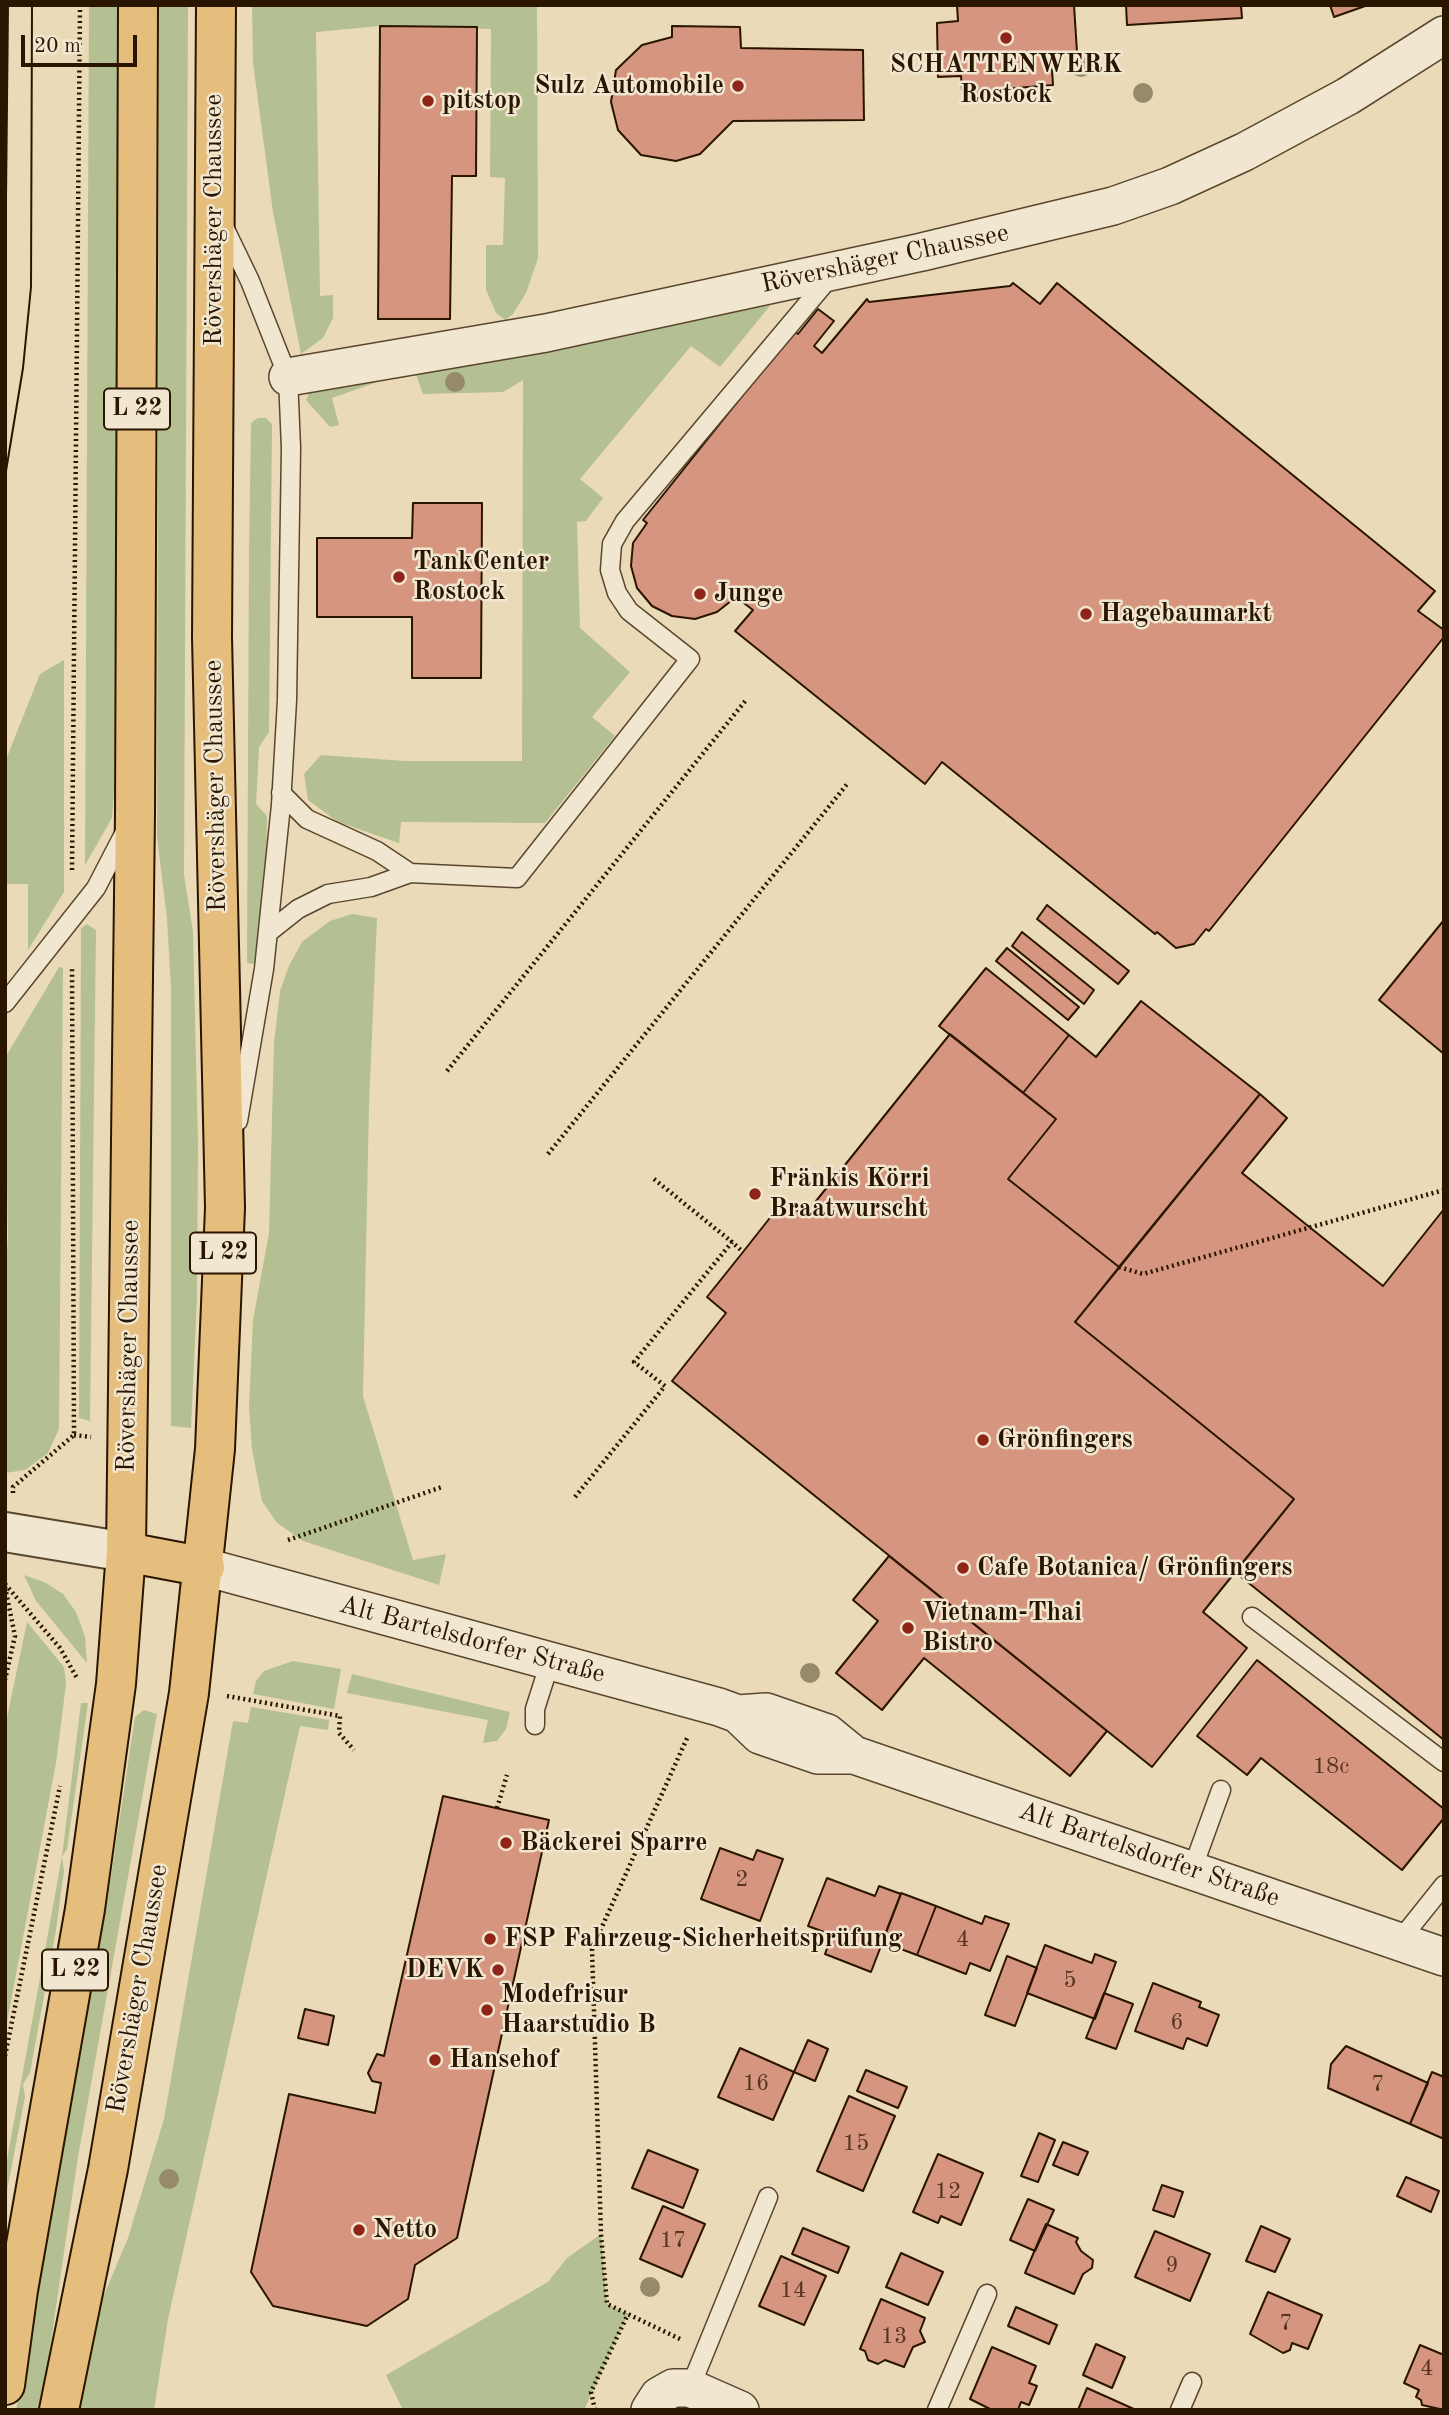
<!DOCTYPE html>
<meta charset="utf-8">
<style>
body{margin:0}
#map{position:relative;width:1449px;height:2415px;overflow:hidden;background:#eadab7;font-family:"Old Standard TT",serif}
canvas{display:block}
.frame{position:absolute;inset:0;border:7px solid #2a1500;pointer-events:none}
.scale{position:absolute;left:21px;top:35px;width:116px;height:32px;box-sizing:border-box;border:4px solid #2a1500;border-top:0;padding-left:9px;font-size:21px;line-height:24px;white-space:nowrap;color:#2a1500;-webkit-text-stroke:5px #f1e7d0;paint-order:stroke}
</style>
<div id="map">
<canvas width="1449" height="2415"></canvas>
<div class="frame"></div>
<div class="scale">20 m</div>
</div>
<script>
const g = document.querySelector('canvas').getContext('2d');
g.lineJoin = 'round';
function fillPath(path, color) { g.fillStyle = color; g.fill(path, 'evenodd'); }
const poly = rows => new Path2D(rows.map(r => 'M' + r).join(''));
function trace(path, color, width, dash) { g.strokeStyle = color; g.lineWidth = width; g.lineCap = dash ? 'butt' : 'round'; g.setLineDash(dash || []); g.stroke(path); }
function label(font, color, halo, rows, align = 'center') {
  g.font = font + ' "Old Standard TT",serif'; g.lineWidth = 5; g.setLineDash([]); g.textBaseline = 'middle'; g.strokeStyle = halo; g.fillStyle = color; for (const [text, x, y, turn = 0] of rows) {
    g.save(); g.translate(x, y); g.rotate((+turn || 0) * Math.PI / 180); g.textAlign = isNaN(turn) ? turn : align; if (halo) g.strokeText(text, 0, 0); g.fillText(text, 0, 0); g.restore();
  }
}
const green = poly([
 [89,5,119,5,114,793,112,818,85,865],
 [159,5,188,5,184,875,193,932,198,1144,197,1298,191,1428,171,1426,171,988,167,919,157,836],
 [252,5,537,5,538,258,526,293,513,314,505,320,496,313,486,290,486,245,503,245,505,178,490,177,491,29,380,26,316,32,320,296,333,295,333,318,323,338,301,354,273,212,253,63],
 [769,297,769,307,720,367,691,346,580,479,603,498,586,521,577,522,580,628,630,672,592,717,615,736,545,823,401,822,399,843,338,822,308,800,304,774,321,755,405,761,522,761,523,380,503,392,423,394,414,369,332,398,339,425,330,427,306,400,312,385,436,356,447,369],
 [258,418,266,418,272,424,269,732,259,747,256,804,267,816,266,878,254,964,247,963,249,552,251,423],
 [64,660,64,892,28,950,28,884,5,884,5,762,40,674],
 [352,914,377,918,369,1105,363,1396,413,1560,446,1554,439,1585,303,1541,277,1523,262,1501,252,1449,249,1407,253,1320,269,1233,274,1043,280,991,289,966,302,942,330,921],
 [87,924,96,930,90,1421,79,1418,81,934,81,928],
 [59,967,63,968,59,1429,48,1453,25,1470,5,1473,5,1282,8,1238,5,1058],
 [24,1575,46,1583,63,1594,76,1612,85,1637,87,1663,36,1601],
 [27,1622,64,1667,66,1684,56,1763,5,2033,5,1727],
 [293,1661,341,1669,334,1709,253,1694,256,1681,264,1671],
 [352,1674,510,1712,506,1729,497,1741,483,1743,488,1720,347,1693],
 [81,1703,88,1703,67,1849,62,1857,64,1871,56,1930,30,2073,23,2084,25,2097,5,2201,5,2171,62,1856],
 [251,1707,329,1720,328,1730,300,1726,168,2319,154,2410,59,2410,61,2397,128,2238,164,2119,233,1721,248,1723],
 [144,1710,157,1714,77,2163,41,2410,16,2410,107,1903,135,1717],
 [601,2234,607,2304,628,2314,584,2410,403,2410,386,2375,548,2282,567,2258]
]);
const building = poly([
 [957,5,1074,5,1077,52,1051,53,1053,85,1004,89,999,95,970,97,962,90,961,76,938,77,937,23,958,21,957,5],
 [1126,5,1241,5,1242,18,1127,25,1126,5],
 [1330,5,1368,5,1334,17,1330,5],
 [380,26,477,27,476,176,452,176,450,319,378,319,380,26],
 [672,26,740,27,741,48,863,50,864,120,733,121,700,154,676,161,641,155,618,130,611,102,616,70,642,45,672,37,672,26],
 [1013,283,1040,304,1057,283,1435,591,1418,611,1444,630,1444,637,1209,931,1206,929,1194,944,1176,948,1157,932,1155,934,942,762,925,784,735,631,753,610,736,597,717,612,695,619,672,616,652,606,637,588,631,566,633,543,647,523,643,520,794,331,798,334,818,309,834,321,814,346,822,353,867,299,869,302,1010,286,1013,283],
 [413,503,482,503,481,678,412,678,412,617,317,617,317,538,412,538,413,503],
 [1047,905,1129,971,1118,984,1037,919,1047,905],
 [1444,920,1444,1054,1379,1000,1444,920],
 [1022,932,1094,990,1084,1004,1012,946,1022,932],
 [1007,948,1079,1007,1068,1020,996,961,1007,948],
 [986,968,1069,1035,1023,1093,939,1026,986,968],
 [1141,1001,1260,1094,1119,1267,1008,1179,1056,1119,1023,1093,1069,1035,1096,1057,1141,1001],
 [950,1034,1056,1119,1008,1179,1119,1267,1075,1322,1294,1499,1203,1612,1247,1648,1152,1767,672,1381,726,1313,707,1297,743,1252,784,1200,804,1216,950,1034],
 [1260,1094,1287,1118,1242,1173,1383,1286,1444,1209,1444,1740,1235,1572,1294,1499,1075,1322,1260,1094],
 [889,1556,1107,1731,1070,1776,924,1658,882,1710,836,1673,878,1621,853,1600,889,1556],
 [1257,1660,1444,1809,1444,1818,1402,1870,1261,1758,1247,1775,1197,1736,1257,1660],
 [443,1796,549,1820,457,2238,415,2265,408,2299,367,2326,273,2306,251,2272,289,2094,375,2113,381,2083,372,2081,368,2073,377,2054,384,2056,443,1796],
 [720,1848,753,1860,757,1850,783,1859,760,1921,701,1899,720,1848],
 [827,1878,875,1896,879,1886,901,1894,871,1972,825,1954,832,1935,808,1926,827,1878],
 [901,1893,936,1906,917,1955,882,1942,901,1893],
 [936,1906,982,1924,985,1916,1009,1924,990,1971,970,1963,966,1974,917,1955,936,1906],
 [1045,1945,1092,1963,1095,1954,1116,1962,1095,2019,1027,1993,1045,1945],
 [1007,1956,1037,1968,1015,2026,985,2015,1007,1956],
 [1153,1983,1201,2002,1199,2007,1219,2015,1207,2046,1187,2038,1183,2049,1135,2031,1153,1983],
 [1104,1993,1133,2004,1116,2049,1086,2038,1104,1993],
 [305,2009,334,2016,328,2045,298,2038,305,2009],
 [808,2040,828,2049,815,2081,794,2072,808,2040],
 [1346,2046,1428,2083,1410,2124,1328,2088,1331,2064,1346,2046],
 [740,2048,794,2072,773,2120,718,2097,740,2048],
 [866,2070,907,2087,898,2108,857,2091,866,2070],
 [1432,2072,1444,2077,1444,2139,1410,2124,1432,2072],
 [849,2096,895,2116,863,2191,817,2171,849,2096],
 [1039,2133,1055,2140,1038,2182,1021,2176,1039,2133],
 [1063,2142,1088,2152,1078,2175,1053,2165,1063,2142],
 [648,2150,698,2170,683,2208,632,2188,648,2150],
 [938,2154,983,2173,961,2225,941,2216,938,2223,913,2212,938,2154],
 [1406,2177,1439,2191,1431,2212,1397,2196,1406,2177],
 [1162,2185,1183,2192,1174,2217,1153,2210,1162,2185],
 [1028,2199,1054,2210,1035,2251,1010,2240,1028,2199],
 [663,2206,705,2224,682,2277,640,2259,663,2206],
 [1046,2224,1078,2238,1076,2242,1081,2251,1093,2260,1092,2268,1083,2274,1074,2294,1025,2273,1046,2224],
 [1261,2226,1290,2239,1275,2272,1246,2261,1261,2226],
 [803,2228,849,2247,838,2273,792,2254,803,2228],
 [1155,2231,1210,2254,1190,2301,1135,2277,1155,2231],
 [901,2253,943,2272,928,2305,886,2287,901,2253],
 [781,2256,826,2276,804,2325,759,2306,781,2256],
 [1268,2292,1322,2315,1308,2349,1292,2343,1290,2350,1283,2353,1250,2334,1268,2292],
 [881,2299,925,2318,920,2331,925,2342,913,2347,904,2367,885,2360,878,2364,868,2360,865,2351,860,2349,881,2299],
 [1016,2307,1057,2325,1049,2344,1008,2326,1016,2307],
 [1096,2344,1125,2357,1112,2388,1083,2375,1096,2344],
 [1420,2345,1444,2355,1444,2410,1422,2405,1421,2400,1416,2397,1419,2390,1404,2383,1420,2345],
 [992,2347,1036,2366,1029,2383,1037,2386,1029,2405,1021,2402,1018,2410,992,2410,970,2399,992,2347],
 [1087,2388,1136,2410,1078,2410,1087,2388]
]);
const path = poly([
 [72,870,80,5],
 [447,1071,746,700],
 [548,1154,848,783],
 [654,1179,732,1242],
 [1119,1267,1143,1274,1444,1190],
 [74,1435,91,1437],
 [13,1493,13,1487,74,1435,72,966],
 [575,1497,665,1386,634,1362,732,1242,743,1252],
 [288,1540,442,1487],
 [5,1584,60,1648,77,1678],
 [5,1587,15,1636,5,1680],
 [227,1696,340,1716,339,1733,354,1750],
 [497,1808,507,1775],
 [5,2056,60,1786],
 [680,2339,607,2304,601,2234,592,1949,688,1736],
 [595,2410,591,2392,628,2314]
]);
const service = poly([
 [223,225,250,281,288,377,291,448,287,700,281,805,264,969,238,1121],
 [281,793,307,819,377,851,410,873],
 [269,932,298,909,328,894,371,887,410,873,517,878,690,659,629,611,617,593,610,570,612,544,625,521,830,277],
 [5,1003,96,888,125,832],
 [1252,1617,1444,1762],
 [535,1725,535,1709,550,1662],
 [1192,1870,1221,1790],
 [1400,1940,1444,1885],
 [690,2388,768,2197],
 [937,2410,987,2294],
 [1180,2410,1192,2382]
]);
const minor = poly([
 [288,377,546,333,922,252,1113,206,1170,186,1244,152,1348,96,1444,35],
 [205,1567,719,1707,738,1714,760,1735,818,1755,854,1755,827,1733,766,1712,738,1714],
 [854,1755,1444,1957],
 [650,2410,659,2396,673,2388,690,2388,740,2410]
]);
const tertiary = poly([
 [5,1532,126,1552]
]);
const primary = poly([
 [126,1552,205,1567],
 [5,2385,18,2290,85,1909,116,1684,126,1552,135,813,138,5],
 [59,2410,108,2169,189,1693,215,1449,225,1208,212,637,216,5]
]);
const tram = poly([
 [5,296,8,5],
 [5,477,23,368,31,287,32,5]
]);
const trees = [
 [1081,67],
 [1143,93],
 [455,382],
 [810,1673],
 [169,2179],
 [650,2287]
];
const markers = [
 [1006,38,7,"#8f2418"],
 [738,86,7,"#8f2418"],
 [428,101,7,"#8f2418"],
 [399,577,7,"#8f2418"],
 [700,594,7,"#8f2418"],
 [1086,614,7,"#8f2418"],
 [755,1194,7,"#8f2418"],
 [983,1440,7,"#8f2418"],
 [963,1568,7,"#8f2418"],
 [908,1628,7,"#8f2418"],
 [506,1843,7,"#8f2418"],
 [490,1939,7,"#8f2418"],
 [498,1970,7,"#8f2418"],
 [487,2010,7,"#8f2418"],
 [435,2060,7,"#8f2418"],
 [359,2230,7,"#8f2418"]
];
const numberNames = [
 ["18c",1331,1767],
 ["2",742,1880],
 ["4",963,1940],
 ["5",1070,1981],
 ["6",1177,2023],
 ["16",756,2084],
 ["7",1378,2085],
 ["15",856,2144],
 ["12",948,2192],
 ["17",673,2241],
 ["9",1172,2266],
 ["14",793,2291],
 ["7",1286,2324],
 ["13",894,2337],
 ["4",1427,2369]
];
const shields = [
 [137,409,66],
 [223,1253,66],
 [75,1970,66]
];
const shieldNames = [
 ["L 22",137,409],
 ["L 22",223,1253],
 ["L 22",75,1970]
];
const poiNames = [
 ["SCHATTENWERK",1006,65,"center"],
 ["Rostock",1006,95,"center"],
 ["Sulz Automobile",724,86,"right"],
 ["pitstop",442,101],
 ["TankCenter",413,562],
 ["Rostock",413,592],
 ["Junge",714,594],
 ["Hagebaumarkt",1100,614],
 ["Fränkis Körri",769,1179],
 ["Braatwurscht",769,1209],
 ["Grönfingers",997,1440],
 ["Cafe Botanica/ Grönfingers",977,1568],
 ["Vietnam-Thai",922,1613],
 ["Bistro",922,1643],
 ["Bäckerei Sparre",520,1843],
 ["FSP Fahrzeug-Sicherheitsprüfung",504,1939],
 ["DEVK",484,1970,"right"],
 ["Modefrisur",501,1995],
 ["Haarstudio B",501,2025],
 ["Hansehof",449,2060],
 ["Netto",373,2230]
];
const streetNames = [
 ["Rövershäger Chaussee",214,220,-90],
 ["Rövershäger Chaussee",885,259,-12],
 ["Rövershäger Chaussee",216,786,-91],
 ["Rövershäger Chaussee",129,1346,-89],
 ["Alt Bartelsdorfer Straße",472,1640,15],
 ["Alt Bartelsdorfer Straße",1149,1855,19],
 ["Rövershäger Chaussee",138,1989,-80]
];
fillPath(green, '#b4c091');
fillPath(building, '#d6957e');
trace(building, '#2a1500', 2);
trace(service, '#5a462e', 21);
trace(minor, '#5a462e', 40);
trace(tertiary, '#5a462e', 42);
trace(primary, '#2a1500', 42);
trace(path, '#2a1500', 4.5, [2, 3.5]);
trace(service, '#f1e7d0', 18);
trace(minor, '#f1e7d0', 37);
trace(tertiary, '#f1e7d0', 38);
trace(primary, '#e5bd7c', 38);
trace(tram, '#2a1500', 2);
g.fillStyle = '#978a6b';
for (const [x, y] of trees) { g.beginPath(); g.arc(x, y, 10, 0, 2 * Math.PI); g.fill(); }
for (const [x, y, r, color] of markers) { const dot = new Path2D(); dot.arc(x, y, r, 0, 2 * Math.PI); g.fillStyle = color; g.fill(dot); trace(dot, '#f1e7d0', 2.5); }
label('23px', '#553520', null, numberNames);
for (const [x, y, w] of shields) { const box = new Path2D(); box.roundRect(x - w / 2, y - 20.5, w, 41, 5); g.fillStyle = '#f1e7d0'; g.fill(box); trace(box, '#2a1500', 2); }
label('bold 24px', '#2a1500', null, shieldNames);
label('bold 26px', '#2a1500', '#f1e7d0', poiNames, 'left');
label('26px', '#2a1500', '#f1e7d0', streetNames);
</script>
